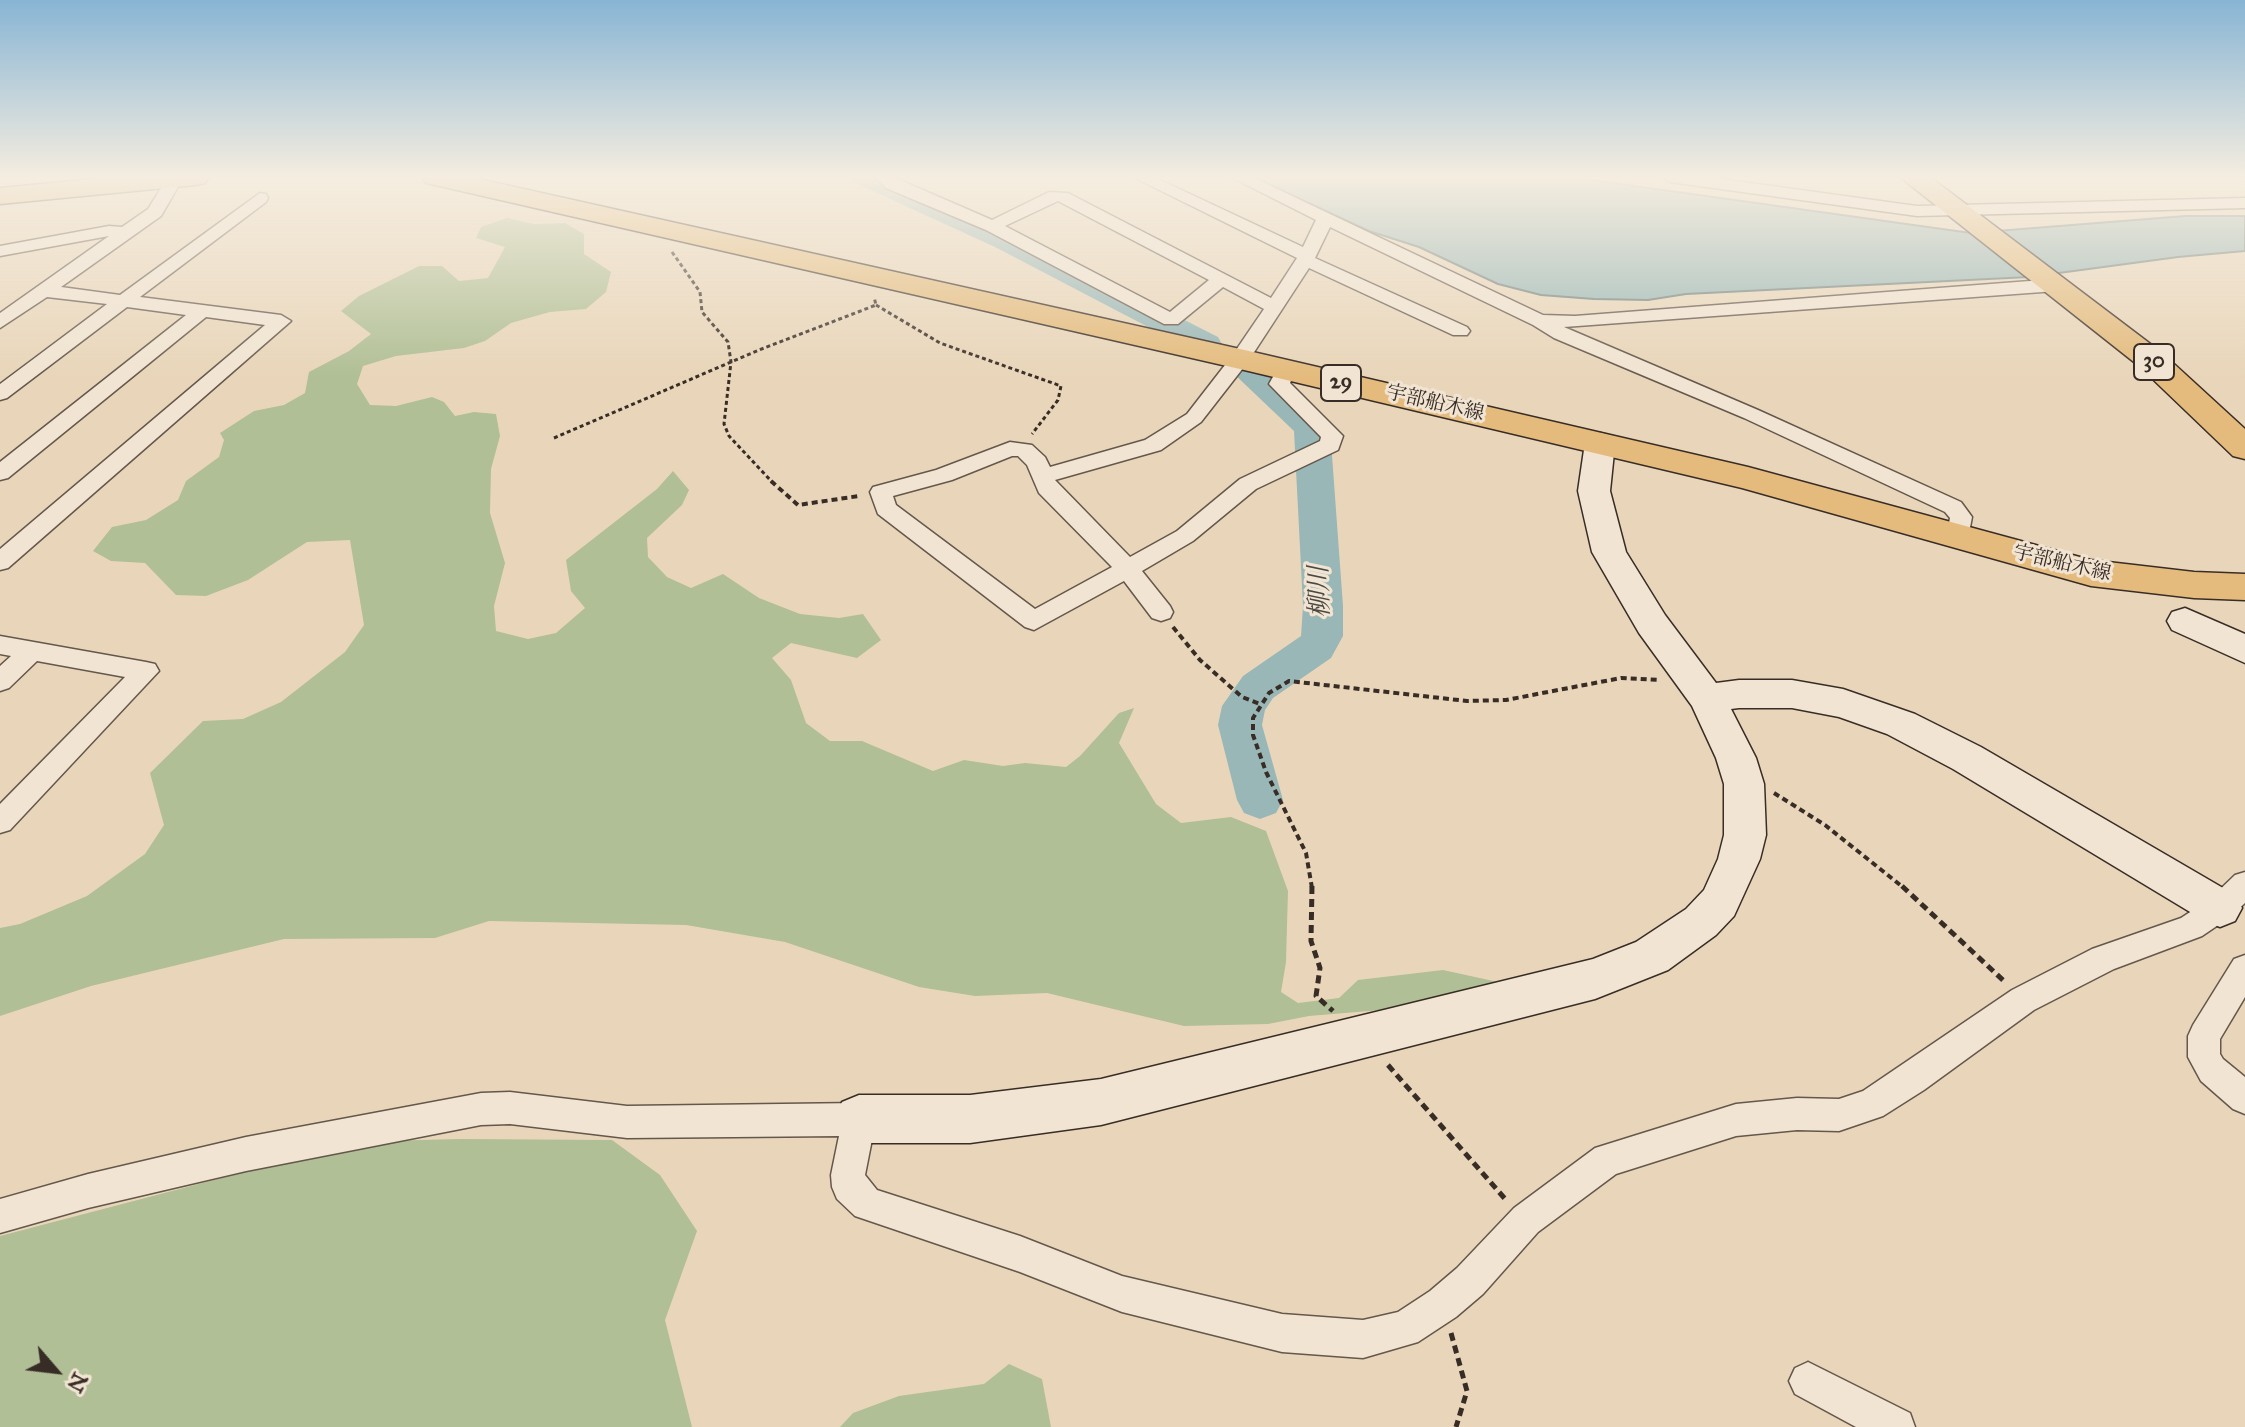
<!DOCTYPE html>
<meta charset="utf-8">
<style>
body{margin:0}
#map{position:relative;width:2245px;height:1427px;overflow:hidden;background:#e9d6ba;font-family:"IM FELL Great Primer",serif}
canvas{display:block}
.north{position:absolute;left:16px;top:1331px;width:80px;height:80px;-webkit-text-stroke:6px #f1e4d2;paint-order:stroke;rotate:118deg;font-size:22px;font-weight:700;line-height:32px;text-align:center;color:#382d26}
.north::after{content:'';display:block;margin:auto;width:28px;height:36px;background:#382d26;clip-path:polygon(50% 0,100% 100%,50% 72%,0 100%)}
</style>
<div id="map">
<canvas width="2245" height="1427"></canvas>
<div class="north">N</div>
</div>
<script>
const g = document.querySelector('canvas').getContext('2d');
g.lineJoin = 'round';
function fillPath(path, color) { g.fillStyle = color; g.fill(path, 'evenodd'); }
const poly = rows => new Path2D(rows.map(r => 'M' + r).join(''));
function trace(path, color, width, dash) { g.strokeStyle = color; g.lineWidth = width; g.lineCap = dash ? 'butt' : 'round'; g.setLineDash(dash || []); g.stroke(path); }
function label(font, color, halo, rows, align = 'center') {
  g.font = font + ' "IM FELL Great Primer","Noto Serif JP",serif'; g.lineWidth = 6; g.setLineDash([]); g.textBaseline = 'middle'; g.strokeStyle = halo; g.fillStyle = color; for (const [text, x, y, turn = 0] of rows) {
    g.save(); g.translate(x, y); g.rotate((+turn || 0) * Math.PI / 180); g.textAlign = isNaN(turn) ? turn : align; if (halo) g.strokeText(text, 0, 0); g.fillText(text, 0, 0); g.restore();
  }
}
const green = poly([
 [507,218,534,224,565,223,584,234,584,254,611,272,606,292,586,309,550,312,511,323,485,341,464,348,396,356,363,366,357,384,370,405,396,406,432,397,444,402,455,416,474,412,496,414,500,436,491,469,490,513,505,563,494,606,496,631,528,639,556,633,585,608,571,591,566,560,657,489,673,471,689,490,682,505,647,538,648,557,667,577,691,588,723,574,759,598,800,614,839,618,863,614,881,640,857,658,791,643,772,658,791,680,806,723,830,741,862,741,933,771,964,760,1003,766,1025,763,1066,767,1080,756,1119,713,1134,708,1119,743,1156,804,1181,823,1231,817,1266,831,1288,891,1286,962,1281,992,1298,1003,1339,998,1358,980,1443,970,1498,982,1447,997,1381,1010,1309,1016,1268,1024,1184,1026,1047,993,975,996,919,987,785,942,686,925,489,921,435,938,284,939,91,986,0,1016,0,928,20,924,87,896,145,854,164,825,150,773,203,721,243,719,281,702,345,652,364,625,350,540,307,542,248,580,206,596,176,595,145,563,111,561,93,551,112,527,146,520,178,500,186,481,219,457,224,440,220,433,254,411,284,405,305,393,309,372,349,351,371,334,341,311,359,296,419,266,442,266,459,281,488,278,505,247,476,238,481,227],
 [461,1139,612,1140,660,1175,697,1231,665,1320,692,1427,0,1427,0,1236,275,1164,379,1141],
 [1009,1364,1042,1379,1051,1427,840,1427,853,1413,899,1396,984,1384]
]);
const water = poly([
 [1253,177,1570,177,1971,233,2185,216,2245,216,2245,251,2178,257,2029,277,1686,294,1648,300,1594,299,1541,295,1498,284,1419,247,1369,231,1253,177]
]);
const river = poly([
 [851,177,888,177,1017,235,1218,337,1222,344,1218,351,1206,354,1194,351,995,247,855,183,851,177],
 [1249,362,1261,365,1330,428,1343,606,1343,636,1331,658,1273,698,1265,710,1262,725,1283,800,1276,813,1260,819,1244,813,1237,800,1218,725,1222,706,1243,676,1301,636,1303,606,1294,431,1232,372,1237,365,1249,362]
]);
const pathFar2 = poly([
 [672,252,700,292,702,312,728,342,731,362,724,424,729,436,773,483],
 [876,305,940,343,1061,386,1058,400,1032,434],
 [554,438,759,350,876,305,874,297]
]);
const pathFar1 = poly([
 [771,481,798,505,859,496],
 [1173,627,1200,660,1242,697,1260,704],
 [1774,793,1825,825,1904,888],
 [1312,888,1306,853,1266,772,1253,735,1253,718,1269,693,1289,681,1467,701,1506,700,1621,678,1660,680]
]);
const path = poly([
 [1312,886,1311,941,1320,968,1316,996,1333,1011],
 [1902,886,2005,982],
 [1388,1065,1506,1200],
 [1451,1333,1467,1391,1456,1427]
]);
const street = poly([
 [168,177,180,177,182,180,161,216,61,287,120,295,260,193,266,194,268,198,266,202,140,297,281,315,291,321,8,568,0,570,0,549,265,325,206,317,8,478,0,480,0,462,186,315,127,307,7,398,0,400,0,384,107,304,47,297,0,328,0,313,109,236,0,256,0,246,109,226,122,227,148,209,168,177],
 [875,177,893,177,992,220,1049,192,1068,193,1271,298,1297,258,1133,177,1154,177,1303,247,1316,220,1231,177,1252,177,1543,315,1575,316,2056,279,2065,285,2056,291,1564,327,1758,410,1961,502,1972,517,1968,538,1965,543,1957,546,1949,543,1946,538,1950,518,1945,512,1744,418,1554,338,1533,325,1330,227,1315,258,1467,327,1470,331,1467,335,1453,335,1309,268,1247,363,1201,422,1161,450,1055,480,1130,557,1177,531,1240,479,1320,441,1321,437,1269,384,1279,366,1286,364,1296,370,1290,383,1343,436,1338,450,1256,489,1193,541,1142,571,1170,606,1173,612,1170,618,1161,621,1152,618,1124,581,1034,630,1025,627,878,514,870,492,873,487,936,470,1010,442,1032,445,1045,457,1050,467,1145,440,1187,414,1232,356,1264,309,1223,287,1178,324,1164,324,986,230,886,188,875,177],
 [1058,201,1209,280,1170,312,1005,226,1058,201],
 [1012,456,1018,456,1027,465,1039,493,1112,567,1035,609,896,505,893,496,952,480,1012,456],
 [1662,177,1706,177,1917,206,2245,198,2245,208,1917,216,1670,182,1662,177],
 [0,636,146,662,155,664,159,671,10,830,0,833,0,804,125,677,37,661,9,688,0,691,0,666,11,656,0,654,0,636],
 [2245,872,2245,903,2230,917,2202,936,2114,969,2034,1010,1924,1090,1883,1116,1839,1131,1797,1130,1736,1136,1616,1174,1538,1232,1483,1294,1456,1317,1418,1342,1363,1358,1282,1352,1122,1312,1020,1272,855,1216,837,1199,832,1187,831,1175,839,1136,627,1138,510,1124,481,1125,246,1171,88,1208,0,1233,0,1199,88,1174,246,1137,481,1093,510,1092,627,1106,859,1103,871,1107,876,1119,865,1175,877,1190,1020,1236,1122,1276,1282,1314,1363,1320,1398,1312,1430,1291,1457,1268,1514,1208,1595,1148,1736,1104,1797,1098,1839,1099,1863,1091,2012,990,2092,949,2181,918,2210,899,2235,875,2245,872],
 [2245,955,2245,997,2220,1039,2220,1054,2223,1059,2245,1077,2245,1114,2233,1109,2201,1081,2188,1057,2188,1036,2193,1025,2234,959,2245,955],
 [1808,1362,1910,1413,1915,1427,1856,1427,1795,1394,1789,1381,1795,1368,1808,1362]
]);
const secondary = poly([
 [1600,433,1611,436,1615,443,1610,491,1626,552,1665,615,1716,683,1739,680,1792,680,1843,689,1915,714,1981,747,2235,895,2242,908,2235,921,2220,927,2205,921,1953,769,1887,734,1839,717,1792,708,1739,708,1731,709,1756,758,1764,784,1766,835,1760,859,1734,916,1716,935,1668,970,1595,999,1101,1125,970,1143,859,1143,842,1136,835,1119,842,1102,859,1095,970,1095,1101,1079,1593,959,1636,942,1686,909,1704,890,1718,859,1724,835,1724,784,1716,758,1692,706,1639,633,1592,552,1578,491,1585,443,1589,436,1600,433],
 [2185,608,2245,634,2245,663,2172,630,2167,621,2172,612,2185,608]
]);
const primary = poly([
 [114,177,209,177,205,183,196,185,0,204,0,188,114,177],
 [422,177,470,177,1240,349,1748,467,2091,560,2194,572,2245,574,2245,600,2194,598,2091,586,1742,488,1240,369,435,185,426,183,422,177],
 [1900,177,1930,177,2161,352,2245,429,2245,459,2233,456,2139,366,1900,177]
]);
const farStreetnames = [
 ["宇部船木線",1435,404,13],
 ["宇部船木線",2062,564,13]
];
const shields = [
 [2154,362,40],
 [1341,383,40]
];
const shieldNames = [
 ["30",2154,362],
 ["29",1341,383]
];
const waterNames = [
 ["柳川",1321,592,-92]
];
fillPath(green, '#b0bf95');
fillPath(water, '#99b7b7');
trace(water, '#72807d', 2);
fillPath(river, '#99b7b7');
trace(street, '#64574b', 3);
trace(secondary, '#382d26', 3);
trace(primary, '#382d26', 3);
trace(pathFar2, '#382d26', 3, [4, 3]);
trace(pathFar1, '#382d26', 4, [6, 4]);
trace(path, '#382d26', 5, [8, 5]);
fillPath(street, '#f1e4d2');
fillPath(secondary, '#f1e4d2');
fillPath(primary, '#e4bb7d');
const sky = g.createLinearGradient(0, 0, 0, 377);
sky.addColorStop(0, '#88b5d4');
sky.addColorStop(0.47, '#f5ede0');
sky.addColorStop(1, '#f5ede000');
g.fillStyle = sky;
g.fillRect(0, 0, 2245, 377);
label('20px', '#382d26', '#f1e4d2', farStreetnames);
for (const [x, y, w] of shields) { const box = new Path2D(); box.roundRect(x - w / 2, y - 18, w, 36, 6); g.fillStyle = '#f1e4d2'; g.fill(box); trace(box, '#382d26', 2); }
label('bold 22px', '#382d26', null, shieldNames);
label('italic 26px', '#4b4943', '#f1e4d2', waterNames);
</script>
